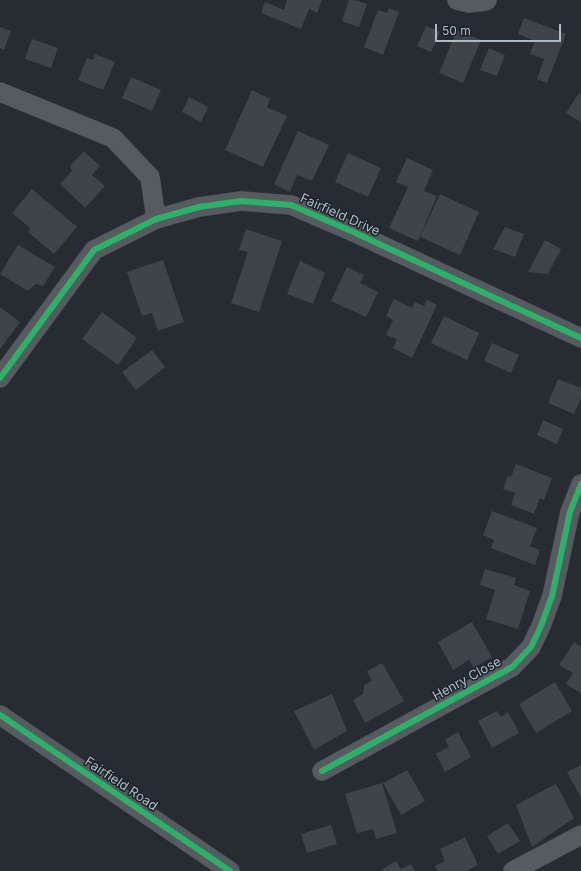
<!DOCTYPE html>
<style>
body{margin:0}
#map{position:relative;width:581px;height:871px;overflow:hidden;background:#262c32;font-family:Inter,sans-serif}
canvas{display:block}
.scale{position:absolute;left:435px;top:24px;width:126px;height:18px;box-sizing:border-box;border:2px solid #b0bac4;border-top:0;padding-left:5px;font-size:12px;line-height:14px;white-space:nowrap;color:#b0bac4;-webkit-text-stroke:3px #1b242c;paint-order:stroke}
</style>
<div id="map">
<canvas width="581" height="871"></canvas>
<div class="scale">50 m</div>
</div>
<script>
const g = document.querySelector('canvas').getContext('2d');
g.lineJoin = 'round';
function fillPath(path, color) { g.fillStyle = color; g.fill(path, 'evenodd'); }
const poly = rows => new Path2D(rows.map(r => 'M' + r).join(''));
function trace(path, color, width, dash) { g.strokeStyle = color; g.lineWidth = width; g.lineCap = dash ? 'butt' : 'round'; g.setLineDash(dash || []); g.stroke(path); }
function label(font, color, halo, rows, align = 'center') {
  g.font = font + ' Inter,sans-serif'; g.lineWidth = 3; g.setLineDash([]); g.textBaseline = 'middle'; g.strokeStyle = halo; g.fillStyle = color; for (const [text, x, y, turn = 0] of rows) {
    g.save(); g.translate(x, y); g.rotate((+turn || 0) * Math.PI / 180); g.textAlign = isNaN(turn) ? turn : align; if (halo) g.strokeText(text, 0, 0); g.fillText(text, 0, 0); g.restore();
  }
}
const building = poly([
 [287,0,322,0,317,13,309,9,301,29,261,13,265,2,284,10],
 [349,0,355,0,367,4,359,27,342,21],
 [389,8,399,12,383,55,364,47,378,10,387,13],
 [524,18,566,34,547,83,537,79,544,59,530,54,535,41,518,34],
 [426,26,440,32,431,52,417,46],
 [0,27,11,31,4,50,0,48],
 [457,30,481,40,463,83,439,73],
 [32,39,58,48,51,68,25,59],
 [489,48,505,55,497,76,480,70],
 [95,54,115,62,103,90,78,80,87,58,93,60],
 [131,77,161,90,152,111,122,98],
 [252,90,270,99,267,107,287,116,263,167,225,150],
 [579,93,581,95,581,122,566,113],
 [189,97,208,107,201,122,182,112],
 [298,131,329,145,312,181,297,175,290,192,274,184],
 [84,151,100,166,92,175,105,186,85,208,60,184,72,171,70,166],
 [348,153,381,168,368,197,335,182],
 [407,158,433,170,424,191,437,196,418,241,389,228,408,187,396,182],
 [32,189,77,227,54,254,28,232,30,228,12,213],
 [440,194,479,212,460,255,420,237],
 [505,227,524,234,515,257,493,249],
 [246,229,282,241,259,312,231,303,248,252,239,250],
 [545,240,561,249,548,274,528,272],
 [18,245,55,267,43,286,36,284,28,291,0,274],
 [163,260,184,322,158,331,152,313,142,316,127,272],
 [300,261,325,273,313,304,287,294],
 [347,267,364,275,360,283,378,292,366,317,331,301],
 [394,299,412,308,415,302,424,306,427,300,437,305,412,358,393,348,397,339,386,335,393,320,386,316],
 [0,307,20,322,0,349],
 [102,312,137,338,118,365,82,339],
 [444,316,479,333,467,360,431,343],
 [492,343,519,355,511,373,484,361],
 [152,350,165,367,136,390,122,372],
 [558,379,581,388,581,398,574,414,548,403],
 [543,420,563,429,557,444,537,435],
 [516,464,552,478,544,500,540,498,534,514,511,505,515,493,503,489,508,476,511,477],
 [492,511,537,528,530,546,540,550,535,565,491,548,494,540,483,535],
 [485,569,516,578,514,585,530,591,518,629,486,619,495,590,480,585],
 [472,622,492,657,474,668,469,660,453,670,438,642],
 [574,642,581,647,581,693,566,684,573,673,559,665],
 [382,663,404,701,365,723,353,700,363,694,364,685,372,681,367,671],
 [555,682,572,711,536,733,519,704],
 [332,694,347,731,314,750,294,711],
 [497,711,501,717,508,712,519,733,492,748,478,721],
 [458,732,471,757,445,772,436,754,449,747,445,739],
 [581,765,581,798,567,772],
 [407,770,425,801,401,815,383,783],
 [382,783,397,833,376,839,373,829,357,833,345,794],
 [556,784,574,818,532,847,516,805],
 [508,823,520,841,498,854,487,836],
 [331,825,337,844,307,853,301,834],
 [465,837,478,865,466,871,437,871,435,866,445,861,440,849],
 [396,861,401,869,411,864,415,871,382,871,381,870]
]);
const minor = poly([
 [457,0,469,3,486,1,487,0],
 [0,92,113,138,150,177,156,219],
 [0,378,94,250,156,219,199,207,241,201,291,205,349,230,581,338],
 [0,715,230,871],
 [322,771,512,667,531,647,541,626,552,596,570,512,581,484],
 [513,871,581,835]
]);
const cycleway = poly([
 [0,378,94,250,156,219,199,207,241,201,291,205,349,230,581,338],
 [0,715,230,871],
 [322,771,512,667,531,647,541,626,552,596,570,512,581,484]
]);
const streetNames = [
 ["Fairfield Drive",340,215,24],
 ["Henry Close",467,679,-29],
 ["Fairfield Road",121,784,34]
];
fillPath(building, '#3e4448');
trace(minor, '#44484d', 20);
trace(minor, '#565b60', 19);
trace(cycleway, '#2db169', 6);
label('13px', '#b0bac4', '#1b242c', streetNames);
</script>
